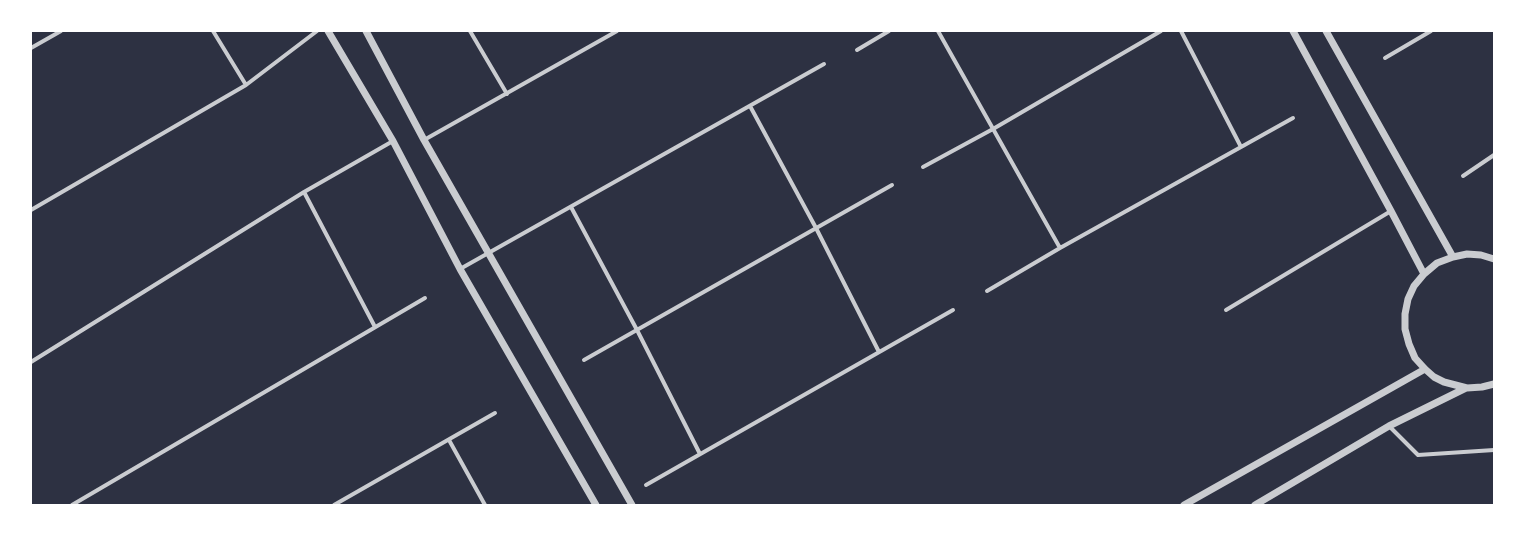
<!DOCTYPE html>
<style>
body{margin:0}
#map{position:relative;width:1525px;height:536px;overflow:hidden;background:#2d3142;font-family:"DejaVu Sans",sans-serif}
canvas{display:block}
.frame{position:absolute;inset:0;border:32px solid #fff;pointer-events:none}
</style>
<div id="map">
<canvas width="1525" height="536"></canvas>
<div class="frame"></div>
</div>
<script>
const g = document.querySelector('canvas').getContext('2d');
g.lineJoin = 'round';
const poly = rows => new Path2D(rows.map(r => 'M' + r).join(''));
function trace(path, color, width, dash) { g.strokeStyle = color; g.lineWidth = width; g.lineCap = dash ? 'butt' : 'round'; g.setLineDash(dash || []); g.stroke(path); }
const minor = poly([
 [213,31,246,85],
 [470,31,507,94],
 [938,31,1060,248],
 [1181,31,1241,147],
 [31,48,61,31],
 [857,50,889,31],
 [1385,58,1431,31],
 [750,106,816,228,879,352],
 [424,140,617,31],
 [923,167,993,129,1161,31],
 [1463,176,1494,155],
 [304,192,375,327],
 [571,207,637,330,700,454],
 [31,210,246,85,317,31],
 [460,269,824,64],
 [987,291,1060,248,1293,118],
 [1226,310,1391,211],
 [584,360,892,185],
 [31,362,304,192,393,141],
 [1389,426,1418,455,1494,450],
 [449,440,485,505],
 [646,485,953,310],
 [72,505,425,298],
 [334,505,495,413]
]);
const tertiary = poly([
 [328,31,393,141,460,269,596,505],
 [366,31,424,140,632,505],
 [1293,31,1391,211,1424,274],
 [1326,31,1453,257],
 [1494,259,1481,255,1467,254,1453,257,1437,263,1424,274,1414,286,1408,299,1405,314,1405,329,1409,344,1415,358,1425,369,1434,377,1444,382,1467,388,1482,387,1494,384],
 [1184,505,1425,369],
 [1255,505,1389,426,1466,388]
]);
trace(minor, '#caccd0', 4);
trace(tertiary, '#caccd0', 7);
</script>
